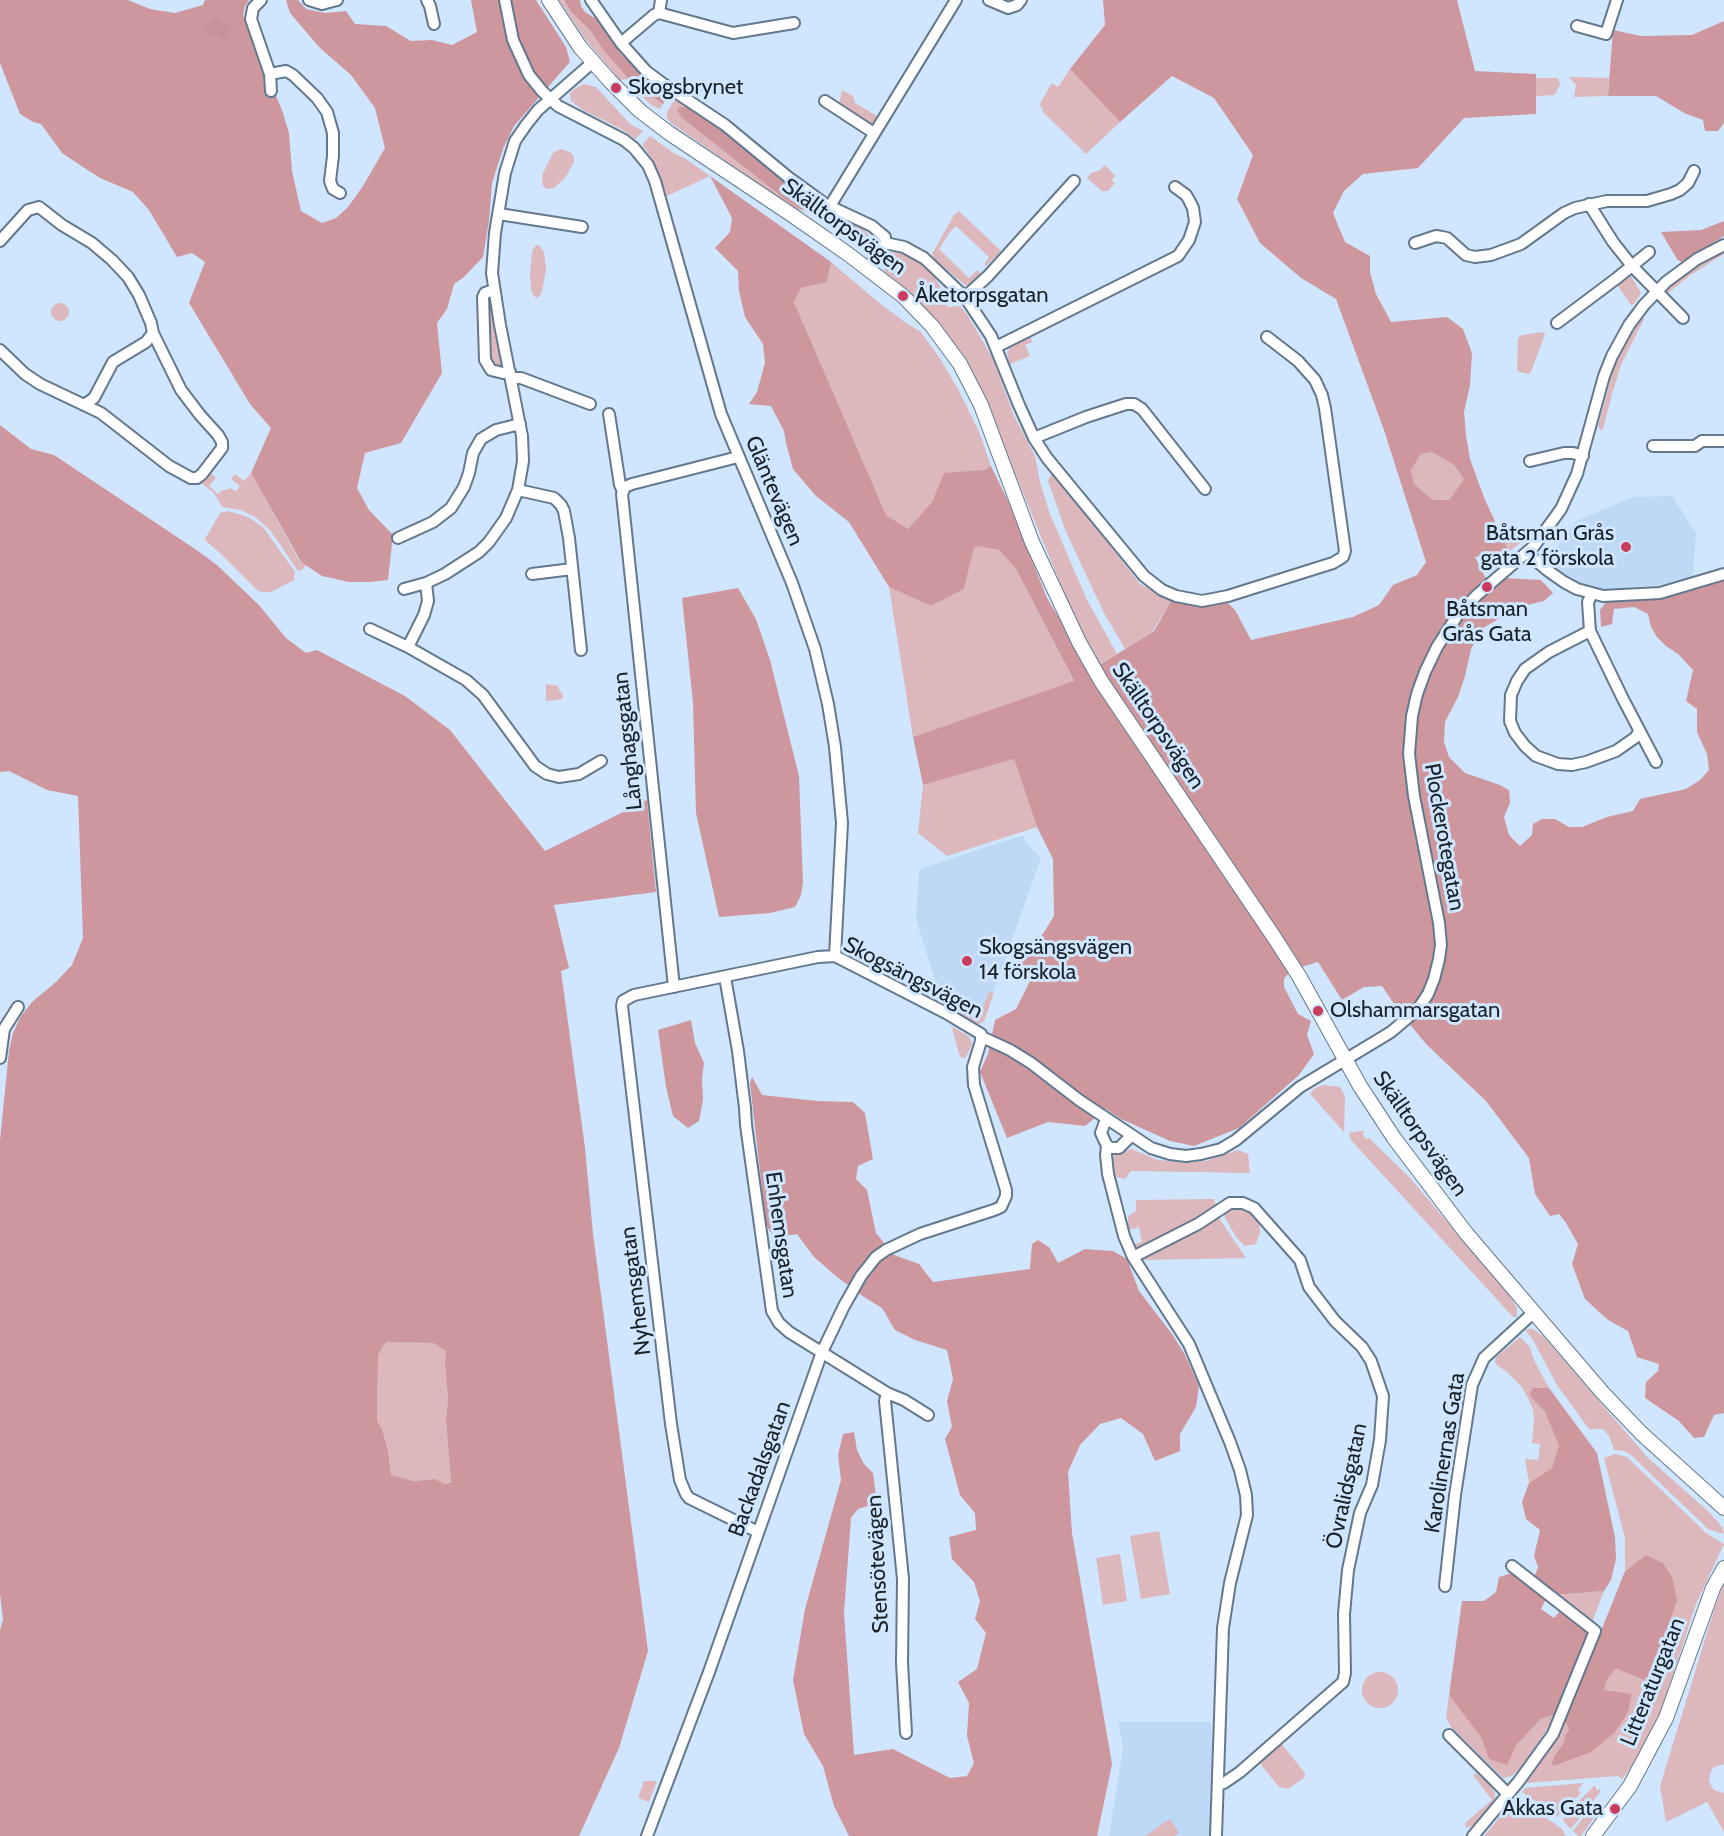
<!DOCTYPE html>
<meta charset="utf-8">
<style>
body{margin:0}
canvas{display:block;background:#d0e6fe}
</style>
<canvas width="1724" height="1836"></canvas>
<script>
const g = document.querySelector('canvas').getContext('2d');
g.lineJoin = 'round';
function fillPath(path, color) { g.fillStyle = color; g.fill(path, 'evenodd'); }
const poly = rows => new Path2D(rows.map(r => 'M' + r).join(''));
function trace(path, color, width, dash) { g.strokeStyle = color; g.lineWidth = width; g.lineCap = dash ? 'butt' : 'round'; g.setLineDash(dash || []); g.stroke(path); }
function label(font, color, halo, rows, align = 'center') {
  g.font = font + ' Cabin,sans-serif'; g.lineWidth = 6; g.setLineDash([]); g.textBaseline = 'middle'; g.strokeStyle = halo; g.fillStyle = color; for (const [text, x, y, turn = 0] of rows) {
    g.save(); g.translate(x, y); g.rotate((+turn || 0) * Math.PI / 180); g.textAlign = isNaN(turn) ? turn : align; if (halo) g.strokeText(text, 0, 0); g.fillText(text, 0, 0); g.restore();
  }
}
const built = poly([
 [1672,496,1696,533,1693,576,1658,585,1613,589,1594,588,1570,578,1547,560,1576,521,1633,497],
 [1023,835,1027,844,1041,858,982,1024,942,1002,916,919,919,869],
 [1118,1722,1211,1722,1214,1836,1109,1836,1123,1748]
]);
const green = poly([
 [559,0,564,0,572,13,590,30,604,51,663,104,660,109,651,105,625,79,620,80,586,40],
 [1070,69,1120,122,1086,154,1042,111,1043,109,1039,105,1052,83,1058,87],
 [1569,77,1609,78,1608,96,1574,97,1576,85],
 [1536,78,1558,78,1560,84,1555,95,1536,96],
 [584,84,596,87,630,124,643,131,635,139,623,130,583,110,571,101,570,94,573,90],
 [842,90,853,96,855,103,877,116,872,125,870,126,839,105],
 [677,100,690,106,681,107,682,118,787,201,800,209,810,210,845,235,856,228,855,225,863,229,869,235,869,242,861,247,857,245,813,214,797,209,782,200,671,123,667,118,667,112,672,103],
 [650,136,672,152,686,159,710,176,667,196,652,158,642,145],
 [560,149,570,152,574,157,574,162,565,178,554,188,548,189,545,188,542,184,543,173,553,153],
 [1105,165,1115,176,1112,180,1115,183,1108,191,1102,191,1087,178,1091,173,1100,170],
 [959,211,1001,251,986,266,984,264,989,257,956,226,950,232,939,249,969,278,977,270,980,273,980,274,968,285,965,285,933,258,932,254,954,215],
 [536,245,540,246,544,252,546,270,542,291,540,296,536,298,532,293,530,277,532,251],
 [1724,251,1724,254,1689,276,1667,294,1667,288,1690,270],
 [892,252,906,253,926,266,937,277,936,280,940,286,939,296,948,307,960,306,968,316,993,359,1014,416,1035,456,1040,482,1050,514,1087,600,1117,654,1099,665,1080,631,973,372,936,320,904,287,885,272,883,265,885,256],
 [831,262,878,302,906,323,921,332,941,360,959,391,980,434,991,466,984,470,944,474,932,502,908,529,886,515,794,302,801,288,827,282],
 [1631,276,1641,293,1634,304,1631,305,1618,286],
 [490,298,504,364,499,369,489,363,486,300],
 '51 312a9 9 0 1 1 18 0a9 9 0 1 1-18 0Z',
 [1642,318,1644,319,1621,365,1612,394,1603,429,1601,431,1598,426,1613,370,1619,355],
 [1543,332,1545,334,1531,372,1528,374,1517,371,1518,338,1522,335],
 [1030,336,1032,342,1025,345,1030,356,1010,364,1007,354,1010,347],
 [1432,452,1454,465,1464,479,1449,500,1433,500,1414,484,1411,470,1421,454],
 [210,472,216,478,209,486,218,494,222,490,227,490,230,488,236,491,240,486,231,479,235,474,244,481,251,473,300,562,306,565,303,569,298,571,270,530,255,517,241,510,222,507,214,493,201,483],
 [1052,472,1140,584,1171,601,1152,632,1125,649,1104,613,1066,532,1048,481],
 [228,511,248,517,263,527,295,572,294,580,271,592,261,592,256,589,220,553,206,541,205,539,220,513],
 [1524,533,1528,533,1530,535,1504,556,1494,544],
 [978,546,999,550,1016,569,1074,682,913,737,889,587,931,606,964,589,974,548],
 [546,684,558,686,560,692,562,692,563,699,546,701],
 [1014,759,1037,827,947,856,918,833,923,785],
 [989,992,994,993,984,1021,978,1024,961,1015,958,1010,960,1007,973,1007,982,1010],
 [953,1027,968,1036,971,1040,972,1045,965,1058,960,1057,952,1028],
 [1323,1085,1340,1087,1345,1096,1344,1132,1310,1094,1314,1089],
 [1360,1131,1364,1131,1363,1135,1366,1139,1369,1138,1409,1177,1510,1296,1517,1308,1517,1317,1513,1317,1350,1139,1349,1133],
 [1132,1149,1158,1160,1186,1163,1206,1161,1238,1150,1248,1154,1250,1173,1131,1171,1125,1179,1117,1177,1111,1171,1114,1155],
 [1214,1199,1219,1218,1246,1258,1140,1260,1133,1248,1135,1244,1142,1242,1139,1227,1128,1230,1128,1216,1136,1211,1136,1200],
 [1232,1205,1248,1209,1259,1222,1260,1233,1256,1244,1245,1246,1236,1237,1222,1212],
 [1527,1329,1533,1329,1544,1337,1648,1458,1709,1512,1722,1527,1724,1534,1708,1529,1630,1454,1624,1451,1614,1450,1609,1436,1603,1429,1589,1429,1557,1385,1533,1340,1526,1331],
 [1520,1337,1529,1346,1535,1362,1549,1388,1533,1388,1529,1395,1545,1412,1560,1445,1552,1468,1529,1483,1525,1459,1538,1460,1540,1444,1532,1443,1534,1418,1533,1410,1528,1398,1521,1386,1508,1373,1496,1364,1495,1361,1496,1357],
 [386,1342,433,1343,446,1351,445,1364,448,1399,446,1420,451,1481,445,1484,435,1479,414,1481,391,1475,388,1449,382,1429,377,1421,378,1355],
 [1615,1454,1627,1457,1706,1533,1724,1544,1696,1604,1658,1721,1643,1749,1627,1773,1622,1779,1618,1776,1526,1783,1526,1780,1565,1721,1569,1730,1565,1735,1564,1742,1554,1757,1632,1694,1604,1691,1608,1678,1616,1667,1642,1680,1646,1555,1625,1571,1625,1538,1604,1458],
 [1159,1531,1170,1594,1141,1599,1130,1536],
 [1120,1554,1127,1601,1103,1605,1096,1558],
 [1724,1582,1724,1764,1714,1767,1711,1771,1709,1780,1712,1788,1716,1791,1724,1793,1724,1832,1707,1802,1666,1822,1660,1786,1714,1610],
 [1604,1591,1591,1625,1554,1595],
 '1362 1690a18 18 0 1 1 36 0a18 18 0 1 1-36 0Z',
 [1449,1695,1482,1737,1489,1759,1502,1762,1541,1719,1554,1715,1549,1727,1521,1767,1512,1776,1503,1778,1451,1727,1446,1718],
 [1280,1742,1305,1773,1304,1778,1288,1789,1279,1787,1262,1766,1259,1761],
 [1476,1773,1490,1784,1495,1794,1495,1799,1494,1803,1475,1825,1466,1828,1465,1823,1492,1800,1473,1775],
 [644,1781,657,1781,649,1802,638,1798],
 [1583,1783,1578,1790,1581,1793,1557,1817,1522,1792,1525,1788],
 [1595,1785,1597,1791,1600,1789,1600,1792,1571,1829,1564,1822,1563,1817],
 [1521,1800,1562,1829,1566,1836,1484,1836,1512,1803],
 [1598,1802,1601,1806,1597,1814,1581,1836,1578,1836,1573,1831,1593,1805],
 [1170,1819,1179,1833,1174,1836,1145,1836]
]);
const forest = poly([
 [0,0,128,0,150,9,175,13,203,5,205,0,249,0,245,6,243,15,252,41,282,110,289,133,292,171,301,211,322,223,336,218,348,207,363,186,385,148,375,108,351,75,320,48,290,13,286,0,298,0,306,9,325,13,346,11,355,24,386,26,411,41,432,40,452,45,477,32,471,0,536,0,566,47,570,62,514,126,503,149,492,183,489,221,483,257,464,277,454,284,447,309,437,323,442,373,401,443,365,453,357,488,369,510,393,535,388,580,370,582,349,582,322,576,301,562,251,473,271,428,250,404,189,303,205,262,192,253,177,257,149,210,133,192,100,178,83,167,62,153,41,124,33,122,20,114,0,63],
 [564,0,580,0,581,6,585,12,598,20,621,54,656,86,670,95,663,104,629,79,604,51,590,30,572,13],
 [1103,0,1457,0,1475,71,1536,74,1536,114,1464,118,1418,168,1363,174,1344,191,1333,213,1345,242,1370,256,1370,272,1376,294,1391,322,1447,317,1463,329,1472,353,1470,385,1464,412,1466,435,1470,459,1485,500,1501,534,1508,551,1475,557,1485,577,1541,580,1553,593,1544,601,1519,607,1483,628,1471,649,1465,676,1458,697,1445,722,1444,742,1449,757,1465,773,1500,785,1509,790,1510,803,1504,817,1509,835,1520,846,1532,835,1533,824,1542,819,1555,819,1569,827,1582,827,1607,817,1633,811,1640,799,1686,789,1700,780,1709,770,1707,754,1697,732,1697,709,1686,701,1693,670,1678,654,1666,646,1657,637,1651,627,1648,614,1634,607,1614,609,1612,624,1601,627,1600,610,1606,602,1653,599,1677,595,1724,579,1724,1413,1714,1415,1704,1437,1694,1438,1679,1421,1645,1398,1646,1382,1658,1371,1659,1364,1637,1357,1628,1331,1608,1320,1585,1299,1572,1264,1578,1244,1566,1223,1559,1214,1550,1216,1535,1194,1529,1158,1486,1101,1427,1045,1401,1014,1382,986,1364,987,1342,1000,1318,962,1291,970,1284,979,1284,987,1298,1014,1311,1021,1307,1035,1314,1054,1299,1075,1239,1128,1194,1146,1170,1141,1119,1118,1106,1109,1085,1126,1048,1122,1007,1138,980,1072,988,1054,995,1020,1016,1009,1030,981,1015,961,1041,937,1054,916,1053,859,1037,827,1014,759,923,785,913,737,1074,681,1016,569,999,550,978,546,974,548,964,589,931,606,889,587,849,522,816,496,793,469,786,443,784,431,771,406,749,404,757,392,765,363,763,344,745,317,739,291,738,271,715,248,730,232,732,218,710,176,831,262,827,282,801,288,794,302,886,515,908,529,932,502,944,473,984,470,991,466,1009,503,1047,598,1090,671,1154,631,1171,601,1198,606,1228,603,1235,610,1251,640,1353,617,1379,605,1393,585,1417,575,1426,562,1384,430,1336,299,1301,278,1260,243,1237,199,1253,155,1214,98,1172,76,1120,122,1070,69,1105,25],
 [1432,452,1454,465,1464,479,1449,500,1433,500,1414,484,1411,470,1421,454],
 [1724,21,1724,123,1718,131,1705,131,1703,120,1686,114,1656,96,1608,96,1613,30,1641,36,1692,35],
 [690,106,725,130,804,195,855,225,856,228,854,232,845,236,810,210,800,209,787,201,682,118,677,110,681,107],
 [1724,221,1724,236,1681,262,1677,259,1661,232,1701,230],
 [0,425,31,449,54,455,198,551,217,565,259,605,286,638,306,653,317,650,405,696,450,730,545,851,647,800,656,892,554,905,569,968,561,971,585,1148,593,1234,648,1651,619,1748,579,1836,0,1836,0,1630,3,1620,0,1594,0,1140,9,1051,13,1033,21,1016,32,1002,56,982,72,965,83,938,78,796,47,790,9,771,0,772],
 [386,1342,433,1343,446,1351,445,1364,448,1399,446,1420,451,1482,445,1484,435,1479,414,1481,391,1475,388,1450,382,1429,377,1421,378,1355],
 [738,588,756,619,770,660,799,776,803,883,801,895,795,907,770,913,719,917,696,813,693,703,682,598],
 [691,1020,695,1043,704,1063,702,1080,703,1100,699,1121,688,1128,673,1116,666,1087,658,1030],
 [752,1077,762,1095,817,1101,853,1102,865,1113,873,1159,858,1166,856,1179,867,1190,876,1233,894,1255,919,1264,933,1282,1030,1269,1032,1244,1038,1240,1049,1247,1058,1263,1085,1249,1113,1251,1127,1259,1139,1291,1172,1334,1184,1353,1199,1386,1196,1407,1180,1434,1180,1451,1155,1461,1143,1434,1121,1418,1100,1424,1080,1445,1068,1472,1072,1533,1112,1764,1097,1836,849,1836,834,1806,823,1766,804,1734,793,1680,805,1609,841,1480,838,1455,843,1434,854,1432,857,1450,864,1464,873,1473,877,1503,858,1509,851,1518,844,1613,854,1755,893,1749,950,1778,967,1776,974,1763,967,1736,969,1703,958,1682,977,1669,986,1633,975,1619,980,1601,974,1582,952,1559,949,1537,976,1530,975,1513,960,1495,945,1439,952,1427,947,1401,953,1379,947,1350,915,1340,895,1330,882,1308,864,1297,837,1277,814,1257,797,1234,785,1236,772,1234,766,1225,750,1083],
 [1533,1388,1549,1388,1597,1453,1615,1537,1616,1559,1611,1580,1604,1591,1554,1595,1534,1578,1538,1567,1534,1556,1540,1530,1526,1519,1522,1502,1529,1483,1552,1468,1559,1445,1545,1412,1529,1395],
 [1646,1555,1663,1563,1672,1577,1677,1600,1652,1673,1643,1680,1616,1668,1608,1678,1604,1690,1632,1694,1628,1712,1615,1732,1591,1752,1553,1766,1552,1763,1554,1757,1564,1742,1565,1735,1569,1730,1565,1721,1625,1571],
 [1515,1572,1547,1597,1541,1609,1554,1618,1560,1611,1564,1611,1585,1627,1587,1632,1587,1639,1580,1656,1554,1715,1541,1719,1516,1746,1507,1765,1489,1759,1481,1737,1449,1695,1462,1601,1484,1601,1496,1592,1499,1577]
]);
const water = poly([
 [214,19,231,27,230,37,226,41,207,33,204,27,208,22]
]);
const minor = poly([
 [261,0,253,8,251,19,270,74,271,91],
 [309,0,322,4,337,0],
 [427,0,430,6,434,24],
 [505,0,513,40,529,75,542,91,558,106,624,140,634,148,648,165,655,181,721,414,792,583,815,649,828,704,835,747,842,823,835,956],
 [591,0,621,43,646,71,662,83,725,125,788,177,825,204,872,226,879,232,885,237,885,243,868,269],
 [989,0,1008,8,1017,5,1021,0],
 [659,13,733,33,794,23],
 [1577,26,1606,34,1617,0],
 [621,43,654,15,659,13,661,0],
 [270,74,286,71,293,75,317,98,327,112,333,133,333,156,330,181,333,189,340,193],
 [825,101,874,133],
 [1589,204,1613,242,1632,266,1683,318],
 [830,206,956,0],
 [499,214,582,227],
 [0,241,28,210,39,207,62,225,92,243,112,260,128,277,139,295,151,323,153,333,181,390,200,415,218,435,222,442,222,448,202,474,197,478,191,478,169,466,101,413,40,384,25,374,0,350],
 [885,243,904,247,924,258,965,297,991,336,1019,405,1034,438,1047,458,1144,576,1162,590,1176,596,1202,601,1228,596,1333,563,1343,557,1345,551,1325,408,1322,395,1315,380,1298,361,1267,337],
 [1415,243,1436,236,1442,237,1447,238,1466,255,1475,257,1491,255,1521,244,1564,213,1575,208,1607,201,1647,201,1671,194,1680,190,1688,183,1694,171],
 [494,290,485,293,483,297,485,360,491,370,503,373,510,372],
 [965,297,988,276,1074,181],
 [1557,323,1617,278,1649,252],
 [996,347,1178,256,1189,240,1195,222,1193,208,1189,200,1186,195,1175,187],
 [511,378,521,378,590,404],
 [84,405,94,398,113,362,146,342,153,333],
 [609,414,620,485,623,491],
 [1034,438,1086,417,1126,404,1134,404,1142,409,1205,489],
 [1653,446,1695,446,1702,441,1724,441],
 [1530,461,1564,453,1573,453,1583,456],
 [518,490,554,498,561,505,564,511,569,538,581,650],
 [398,538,433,522,451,508,464,487,469,473,473,453,481,439,496,430,520,424],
 [1527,553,1547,570,1564,582,1577,589,1603,596,1660,593,1724,574],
 [532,574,572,569],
 [426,583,428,601,424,615,408,647,466,680,483,695,535,766,547,774,559,777,579,774,601,761],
 [404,589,426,583,445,574,479,552,489,542,506,518,518,490,523,461,522,436,500,325,492,273,495,233,505,173,515,141,526,125,538,110,593,62],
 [1592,594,1588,602,1590,631,1623,699,1656,762],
 [370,629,408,647],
 [1590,631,1549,652,1525,669,1517,681,1511,695,1510,721,1515,733,1525,746,1536,756,1558,764,1572,765,1586,762,1616,751,1636,737,1639,731],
 [725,977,738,1051,745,1108,746,1125,772,1311,779,1323,789,1332,887,1393,904,1400,928,1415],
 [674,987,622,494,625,487,632,484,738,457],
 [982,1037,1010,1050,1031,1063,1079,1100,1151,1148,1170,1154,1186,1156,1201,1154,1221,1149,1236,1140,1300,1087,1391,1032,1418,1009,1428,994,1434,979,1439,959,1441,945,1439,923,1414,796,1409,754,1412,716,1417,694,1425,672,1437,647,1457,616,1477,595,1534,546,1561,509,1577,474,1604,376,1612,356,1629,325,1644,305,1666,282,1697,259,1724,245],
 [0,1058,4,1029,18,1007],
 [1106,1119,1101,1133,1107,1146,1112,1148,1119,1148,1131,1136],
 [1107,1146,1106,1155,1108,1174,1124,1236,1133,1257,1189,1344,1230,1442,1240,1470,1246,1495,1247,1515,1230,1583,1223,1628,1216,1836],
 [1133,1257,1198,1224,1230,1203,1243,1203,1254,1208,1300,1260,1309,1287,1335,1321,1362,1347,1371,1361,1383,1396,1380,1440,1372,1485,1360,1513,1348,1570,1344,1614,1345,1673,1343,1682,1240,1772,1224,1783,1219,1784],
 [887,1393,885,1401,889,1440,903,1579,902,1663,906,1733],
 [1445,1586,1455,1495,1472,1385,1484,1358,1533,1313],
 [1449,1735,1508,1794],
 [647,1836,709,1672,822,1352,844,1306,861,1276,876,1257,886,1250,920,1234,994,1210,1001,1207,1006,1196,1006,1190,974,1085,973,1067,981,1041,981,1034,946,1013,835,956,818,957,634,995,623,1001,622,1006,671,1424,680,1480,686,1494,689,1498,758,1532],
 [1473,1836,1519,1781,1553,1734,1595,1631,1512,1566]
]);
const tertiary = poly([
 [549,0,580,47,610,81,640,111,669,133,792,215,848,254,903,296,932,326,960,364,981,405,1032,542,1079,642,1101,681,1274,937,1299,976,1360,1086,1394,1138,1466,1233,1602,1392,1641,1433,1724,1508],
 [1593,1836,1630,1786,1666,1718,1713,1588,1724,1568]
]);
const markers = [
 [616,88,6,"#cb3b5e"],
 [903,296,6,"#cb3b5e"],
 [1626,547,6,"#cb3b5e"],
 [1487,587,6,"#cb3b5e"],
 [967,961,6,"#cb3b5e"],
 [1318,1011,6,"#cb3b5e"],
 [1615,1809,6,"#cb3b5e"]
];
const poiNames = [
 ["Skogsbrynet",628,88],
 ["Åketorpsgatan",915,296],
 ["Båtsman Grås",1614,534,"right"],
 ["gata 2 förskola",1614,559,"right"],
 ["Båtsman",1487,610,"center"],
 ["Grås Gata",1487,635,"center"],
 ["Skogsängsvägen",979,948],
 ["14 förskola",979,973],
 ["Olshammarsgatan",1330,1011],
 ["Akkas Gata",1603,1809,"right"]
];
const streetNames = [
 ["Skälltorpsvägen",844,227,36],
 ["Gläntevägen",774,491,67],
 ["Skälltorpsvägen",1158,726,56],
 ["Långhagsgatan",628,741,-96],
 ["Plockerotegatan",1444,837,80],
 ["Skogsängsvägen",913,978,27],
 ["Skälltorpsvägen",1420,1134,55],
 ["Enhemsgatan",781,1235,82],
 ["Nyhemsgatan",636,1291,-97],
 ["Karolinernas Gata",1445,1453,-81],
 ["Backadalsgatan",760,1469,-70],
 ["Övralidsgatan",1347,1486,-78],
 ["Stensötevägen",878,1564,-93],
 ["Litteraturgatan",1653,1682,-68]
];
fillPath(built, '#bed9f6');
fillPath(green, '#dcb7bb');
fillPath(forest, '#ce979e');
fillPath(water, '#c99299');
trace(minor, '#64788d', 14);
trace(tertiary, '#64788d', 16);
trace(minor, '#fff', 10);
trace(tertiary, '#fff', 14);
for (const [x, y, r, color] of markers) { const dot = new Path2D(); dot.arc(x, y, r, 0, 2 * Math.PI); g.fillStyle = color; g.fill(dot); trace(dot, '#d0e6fe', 2); }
label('22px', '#19222a', '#d0e6fe', poiNames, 'left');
label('22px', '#19222a', '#d0e6fe', streetNames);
</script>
